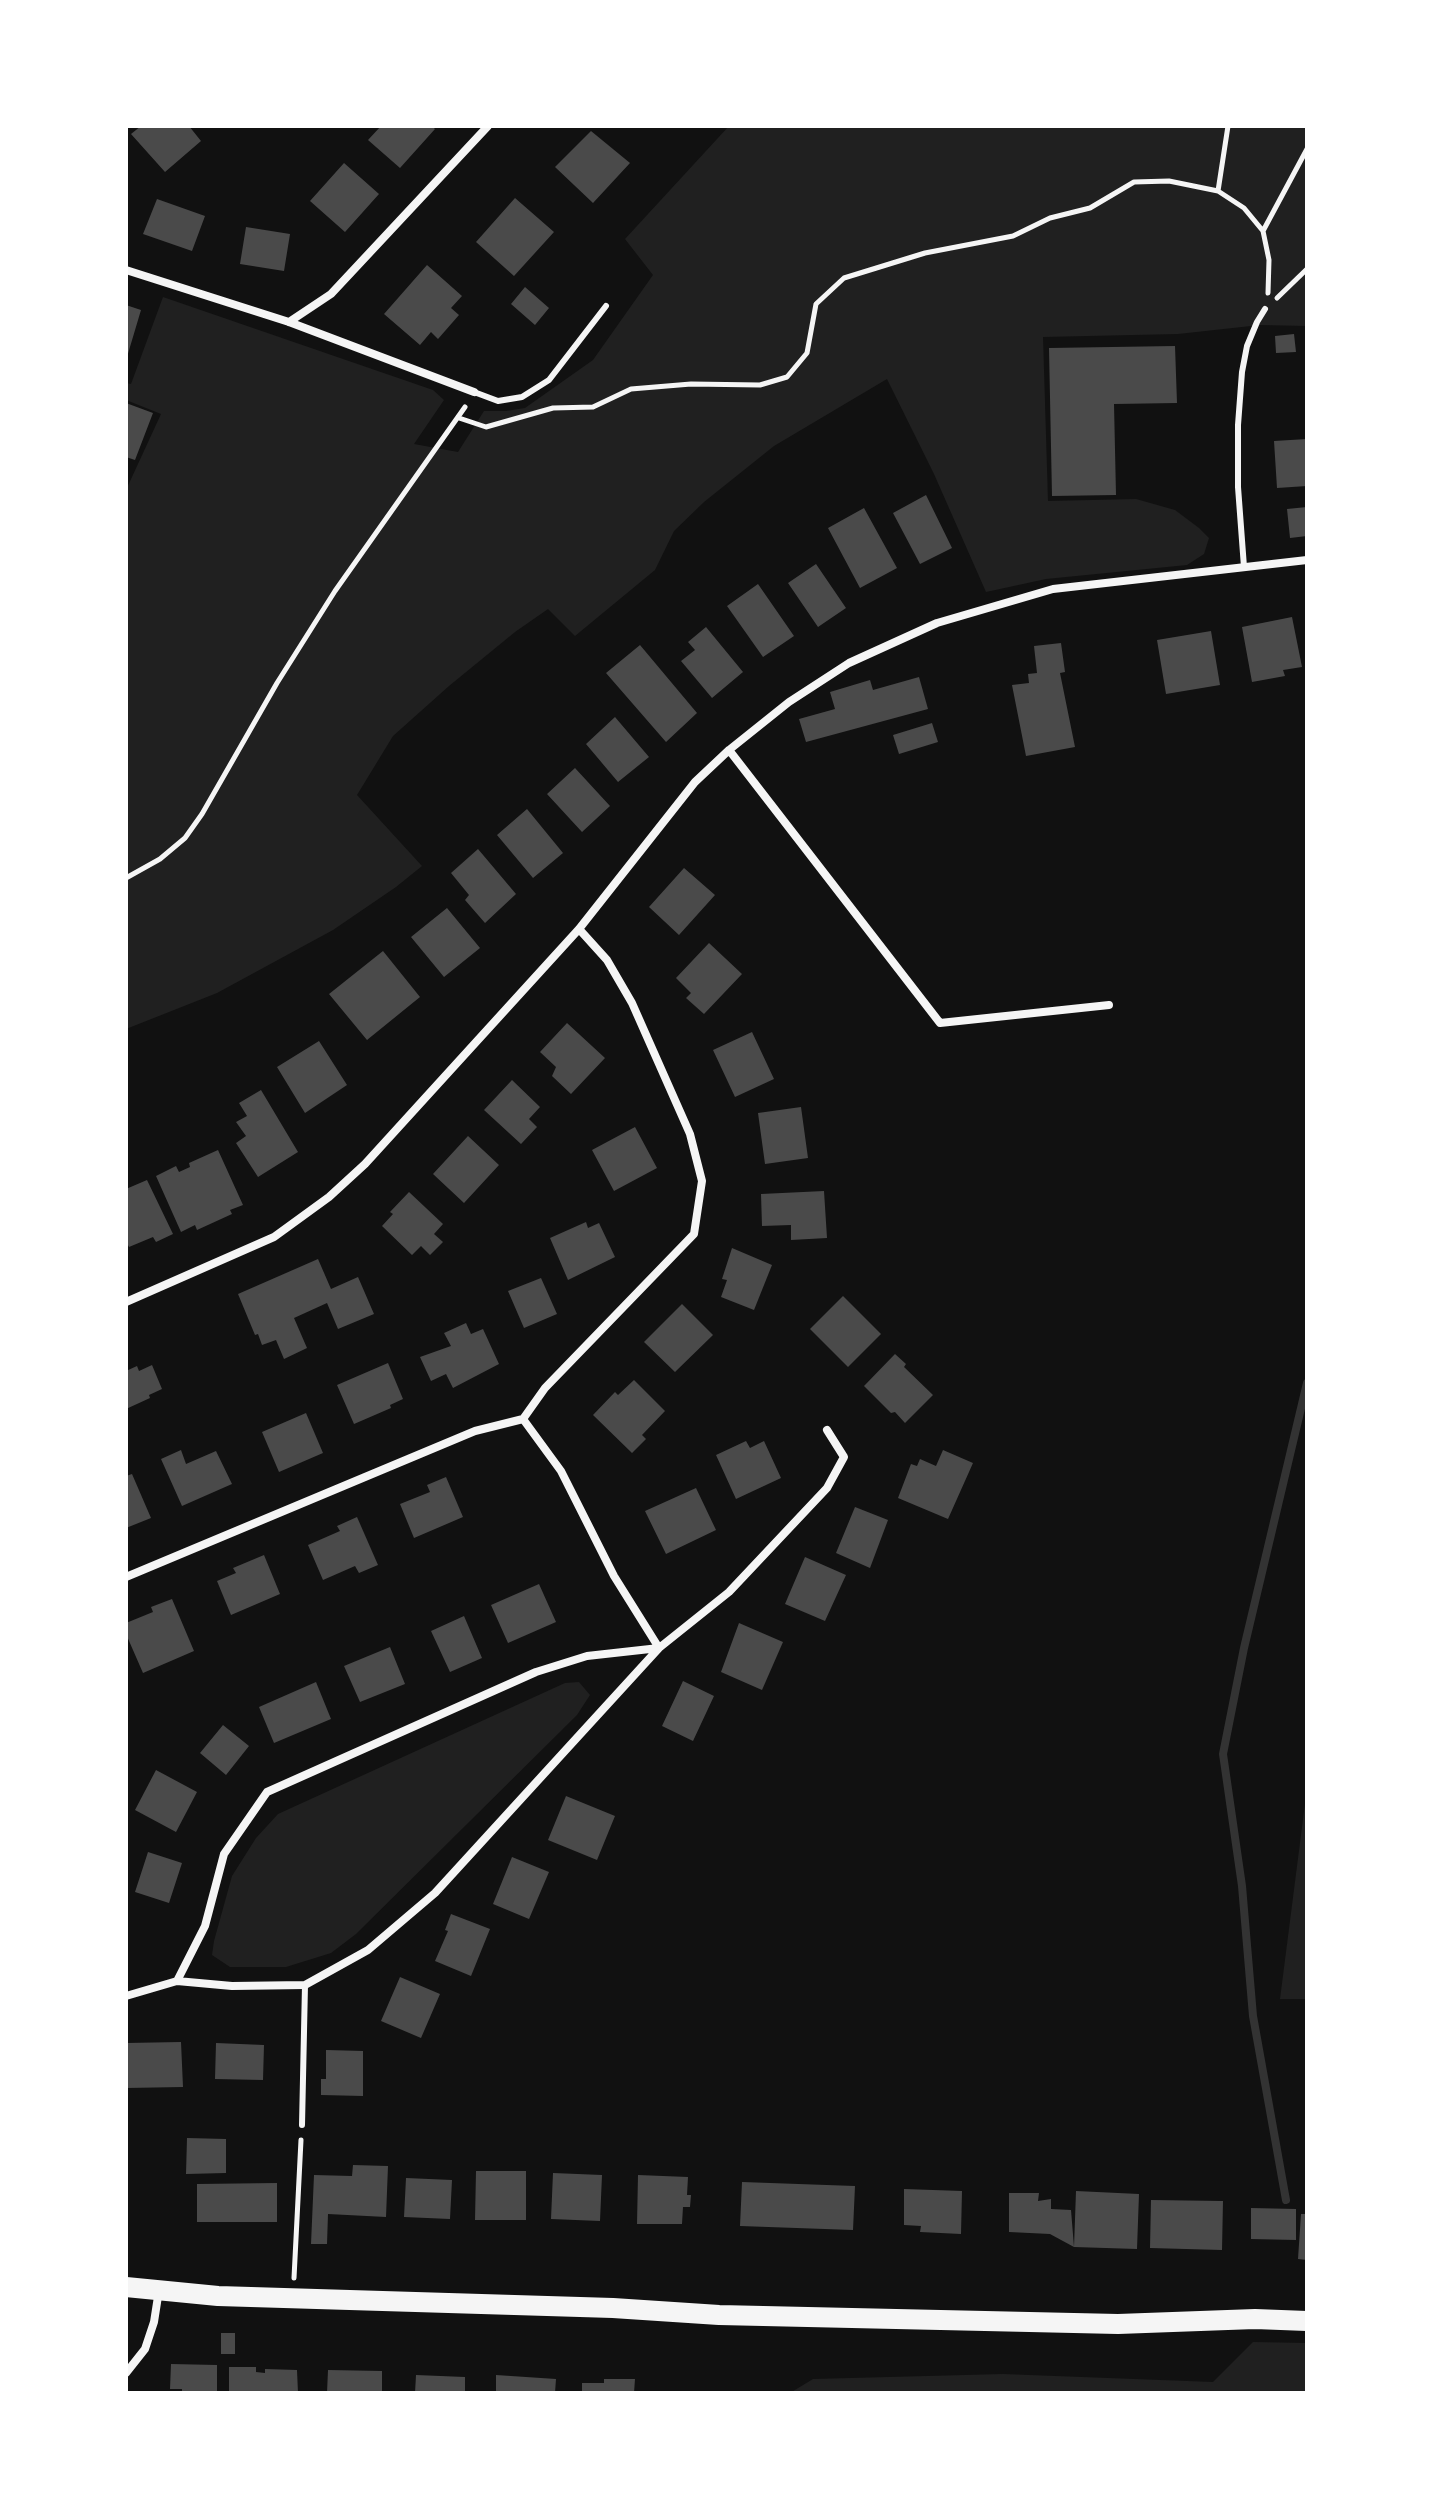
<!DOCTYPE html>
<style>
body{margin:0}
#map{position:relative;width:1433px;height:2519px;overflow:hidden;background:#111;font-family:"Fira Sans Condensed",sans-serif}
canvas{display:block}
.frame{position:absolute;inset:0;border:128px solid #fff;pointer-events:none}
</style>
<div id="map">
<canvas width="1433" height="2519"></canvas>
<div class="frame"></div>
</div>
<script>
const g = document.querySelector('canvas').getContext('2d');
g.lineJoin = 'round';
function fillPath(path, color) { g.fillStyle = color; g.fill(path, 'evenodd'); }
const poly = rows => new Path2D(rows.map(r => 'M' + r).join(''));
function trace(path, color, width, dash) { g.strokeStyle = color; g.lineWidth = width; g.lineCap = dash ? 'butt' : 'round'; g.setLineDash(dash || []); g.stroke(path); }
const green = poly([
 [729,126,1307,126,1307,326,1260,325,1178,334,1043,337,1048,501,1136,499,1175,510,1199,528,1209,538,1204,554,1187,565,1046,579,986,592,934,474,887,379,774,446,704,502,674,531,655,570,575,636,548,609,515,632,449,686,393,736,357,795,422,866,396,887,333,930,217,993,126,1029,126,490,161,414,126,400,126,383,131,384,163,297,433,390,444,400,414,444,458,452,484,411,506,411,525,408,593,360,653,275,625,239],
 [579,1682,590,1695,577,1715,356,1934,331,1953,286,1967,230,1967,212,1955,214,1941,232,1876,256,1838,278,1814,565,1683],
 [1307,1788,1307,1999,1280,1999],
 [1253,2342,1307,2343,1307,2393,790,2393,813,2379,1003,2374,1213,2382]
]);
const stream = poly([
 [1286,2200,1253,2016,1242,1886,1223,1754,1244,1648,1307,1383]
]);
const building = poly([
 [141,126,189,126,201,141,165,172,131,134],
 [381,126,432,126,435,129,400,168,368,140],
 [591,131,630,163,593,203,555,167],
 [344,163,379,194,345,232,310,201],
 [515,198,554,232,514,276,476,242],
 [157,199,205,216,192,251,143,234],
 [246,227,290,234,284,271,240,264],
 [427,265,462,296,451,308,459,315,438,339,431,332,420,345,384,314],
 [525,287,549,308,535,325,511,304],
 [126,305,141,310,127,357,126,357],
 [1294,334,1296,352,1276,353,1275,336],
 [1175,346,1177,403,1114,404,1116,495,1052,496,1049,348],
 [126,403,153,413,135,460,126,457],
 [1307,439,1307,486,1277,488,1274,441],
 [926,495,952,548,920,564,893,513],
 [1307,507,1307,536,1290,538,1287,509],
 [864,508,897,568,860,588,828,528],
 [816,564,846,608,818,627,788,583],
 [758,584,794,636,763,657,727,606],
 [1292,617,1302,667,1283,670,1285,676,1252,682,1242,627],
 [706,627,743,672,712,698,681,661,695,650,688,642],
 [1211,631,1220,685,1166,694,1157,640],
 [1061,643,1065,672,1060,673,1075,747,1026,756,1012,685,1029,683,1028,674,1037,673,1034,646],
 [640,645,697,713,666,742,606,673],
 [919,677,928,709,806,742,799,719,835,709,830,692,870,680,873,690],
 [615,717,649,757,618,782,586,744],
 [932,723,938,742,899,754,893,735],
 [575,768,610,806,582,832,547,794],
 [527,809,563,853,533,878,497,835],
 [478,849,516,894,485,923,465,900,469,895,451,873],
 [684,868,715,895,679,935,649,907],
 [447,908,480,948,444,977,411,937],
 [709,943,742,974,704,1014,686,998,691,993,676,978],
 [383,951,420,997,367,1040,329,994],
 [567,1023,605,1058,571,1094,552,1076,556,1067,540,1052],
 [752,1032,774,1079,735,1097,713,1050],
 [319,1041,347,1085,305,1113,277,1067],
 [512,1080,540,1107,529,1119,537,1127,521,1144,484,1110],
 [261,1090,298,1152,258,1177,236,1143,246,1136,236,1122,247,1116,239,1103],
 [801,1107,808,1158,765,1164,758,1113],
 [635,1127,657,1168,614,1191,592,1150],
 [468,1136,499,1165,464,1203,433,1174],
 [218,1150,243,1205,230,1210,232,1214,197,1230,195,1225,181,1232,156,1176,176,1166,179,1172,190,1167,189,1163],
 [147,1180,173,1234,156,1242,153,1237,129,1247,126,1241,126,1189],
 [824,1191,827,1238,791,1240,791,1225,762,1226,761,1194],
 [409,1192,443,1224,434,1234,443,1242,430,1255,421,1246,412,1255,382,1226,393,1214,390,1212],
 [586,1222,588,1228,599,1223,615,1257,568,1280,550,1238],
 [732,1248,772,1265,754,1310,721,1297,727,1280,722,1279],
 [318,1259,331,1289,358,1277,374,1314,338,1329,327,1303,294,1318,307,1348,284,1359,276,1340,262,1345,258,1334,255,1335,238,1294],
 [541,1278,557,1314,524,1328,508,1291],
 [843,1296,881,1334,848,1367,810,1329],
 [682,1304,713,1335,675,1372,644,1342],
 [466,1323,471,1334,483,1329,499,1364,453,1388,446,1374,431,1381,420,1357,451,1346,444,1333],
 [895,1354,906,1364,904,1367,933,1395,905,1423,895,1412,891,1413,864,1386],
 [388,1363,403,1399,390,1405,391,1408,354,1424,337,1385],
 [152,1365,162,1389,149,1395,150,1398,126,1409,126,1371,137,1366,139,1371],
 [634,1380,665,1411,642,1435,646,1439,632,1453,593,1415,615,1392,618,1395],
 [306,1413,323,1453,279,1472,262,1432],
 [746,1441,750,1448,764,1441,781,1478,736,1499,716,1455],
 [181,1450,186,1464,216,1451,232,1484,182,1506,161,1459],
 [943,1450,973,1463,948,1519,898,1498,911,1464,917,1466,920,1459,936,1466],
 [132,1474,151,1518,126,1528,126,1476],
 [446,1477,463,1517,414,1538,400,1504,430,1492,427,1485],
 [696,1488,716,1530,666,1554,645,1511],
 [855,1507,888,1520,870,1568,836,1553],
 [357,1517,378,1565,359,1573,355,1566,323,1580,308,1545,340,1531,337,1526],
 [264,1555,280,1594,231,1615,217,1581,236,1573,233,1568],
 [805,1557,846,1575,825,1621,785,1604],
 [539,1584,556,1622,508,1643,491,1605],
 [172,1599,194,1651,143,1673,126,1634,126,1623,153,1612,151,1607],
 [464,1616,482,1658,450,1672,431,1631],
 [739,1623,783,1642,762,1690,721,1672],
 [390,1647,405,1684,360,1702,344,1666],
 [683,1681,714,1696,693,1741,662,1726],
 [316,1682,331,1719,274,1743,259,1707],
 [223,1725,249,1746,226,1775,200,1753],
 [156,1770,197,1792,176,1832,135,1810],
 [566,1796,615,1816,597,1860,548,1840],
 [148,1852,182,1863,169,1903,135,1892],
 [512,1857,549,1872,529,1919,493,1904],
 [451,1914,490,1929,471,1976,435,1961,448,1931,445,1930],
 [400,1977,440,1994,421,2038,381,2021],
 [181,2042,183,2087,126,2088,126,2043],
 [216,2043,264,2045,263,2080,215,2079],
 [326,2050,363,2051,363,2096,321,2095,321,2079,326,2079],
 [187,2138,226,2139,226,2173,186,2174],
 [353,2165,388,2166,386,2217,328,2214,327,2244,311,2244,314,2175,352,2176],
 [476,2171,526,2171,526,2220,475,2220],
 [553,2173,602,2175,600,2221,551,2219],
 [638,2175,688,2177,687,2195,691,2195,690,2207,683,2207,682,2224,637,2224],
 [406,2178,452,2180,450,2219,404,2217],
 [742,2182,855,2186,853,2230,740,2226],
 [277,2183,277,2222,197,2222,197,2184],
 [904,2189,962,2191,961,2234,920,2232,921,2226,904,2225],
 [1076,2191,1139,2194,1137,2249,1074,2247,1050,2234,1009,2232,1009,2193,1039,2193,1038,2201,1051,2199,1051,2209,1071,2210,1074,2247],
 [1151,2200,1223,2201,1222,2250,1150,2248],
 [1251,2208,1296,2209,1296,2240,1251,2239],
 [1301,2214,1307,2214,1307,2260,1298,2259],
 [221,2333,235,2333,235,2354,221,2354],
 [171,2364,217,2365,217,2393,182,2393,182,2389,170,2389],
 [229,2367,256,2367,256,2372,265,2373,265,2369,297,2370,298,2393,229,2393],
 [328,2370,382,2371,382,2393,327,2393],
 [416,2375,465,2377,465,2393,415,2393],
 [496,2375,556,2379,555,2393,496,2393],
 [604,2379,635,2379,634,2393,582,2393,582,2383,604,2383]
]);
const path = poly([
 [1218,191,1228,126],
 [1263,231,1307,149],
 [1277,298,1307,269],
 [459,418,486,427,553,408,593,407,631,389,691,384,760,385,787,377,807,353,816,304,844,278,925,253,1013,236,1050,218,1090,208,1134,182,1169,181,1218,191,1244,208,1263,231,1269,260,1268,293],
 [126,878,160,859,185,838,202,814,277,683,335,591,465,407],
 [294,2278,301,2140]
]);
const service = poly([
 [474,392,498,401,522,397,549,380,606,306],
 [1244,567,1238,487,1238,425,1242,372,1247,346,1257,322,1265,309],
 [302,2125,305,1985]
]);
const minor = poly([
 [126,270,289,322,474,392],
 [289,322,331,294,488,126],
 [729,750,940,1023,1109,1005],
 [126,1302,274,1237,329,1197,365,1164,579,929,695,782,729,750,789,702,849,663,937,623,1053,589,1307,560],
 [126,1577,475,1431,523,1419],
 [177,1981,205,1926,224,1854,267,1792,536,1672,587,1656,659,1648,729,1592,827,1488,844,1457,827,1430],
 [126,1996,177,1981,232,1986,305,1985,368,1950,435,1893,659,1648,614,1576,561,1471,523,1419,545,1388,694,1234,702,1181,690,1134,632,1003,607,960,579,929],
 [126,2373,145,2349,154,2322,159,2290]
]);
const primary = poly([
 [126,2287,218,2296,613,2308,719,2315,1118,2324,1255,2319,1307,2321]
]);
fillPath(green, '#202020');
trace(stream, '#333', 8);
fillPath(building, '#4a4a4a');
trace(path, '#f5f5f5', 5);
trace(service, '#f5f5f5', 6);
trace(minor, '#f5f5f5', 8);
trace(primary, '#f5f5f5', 20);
</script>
